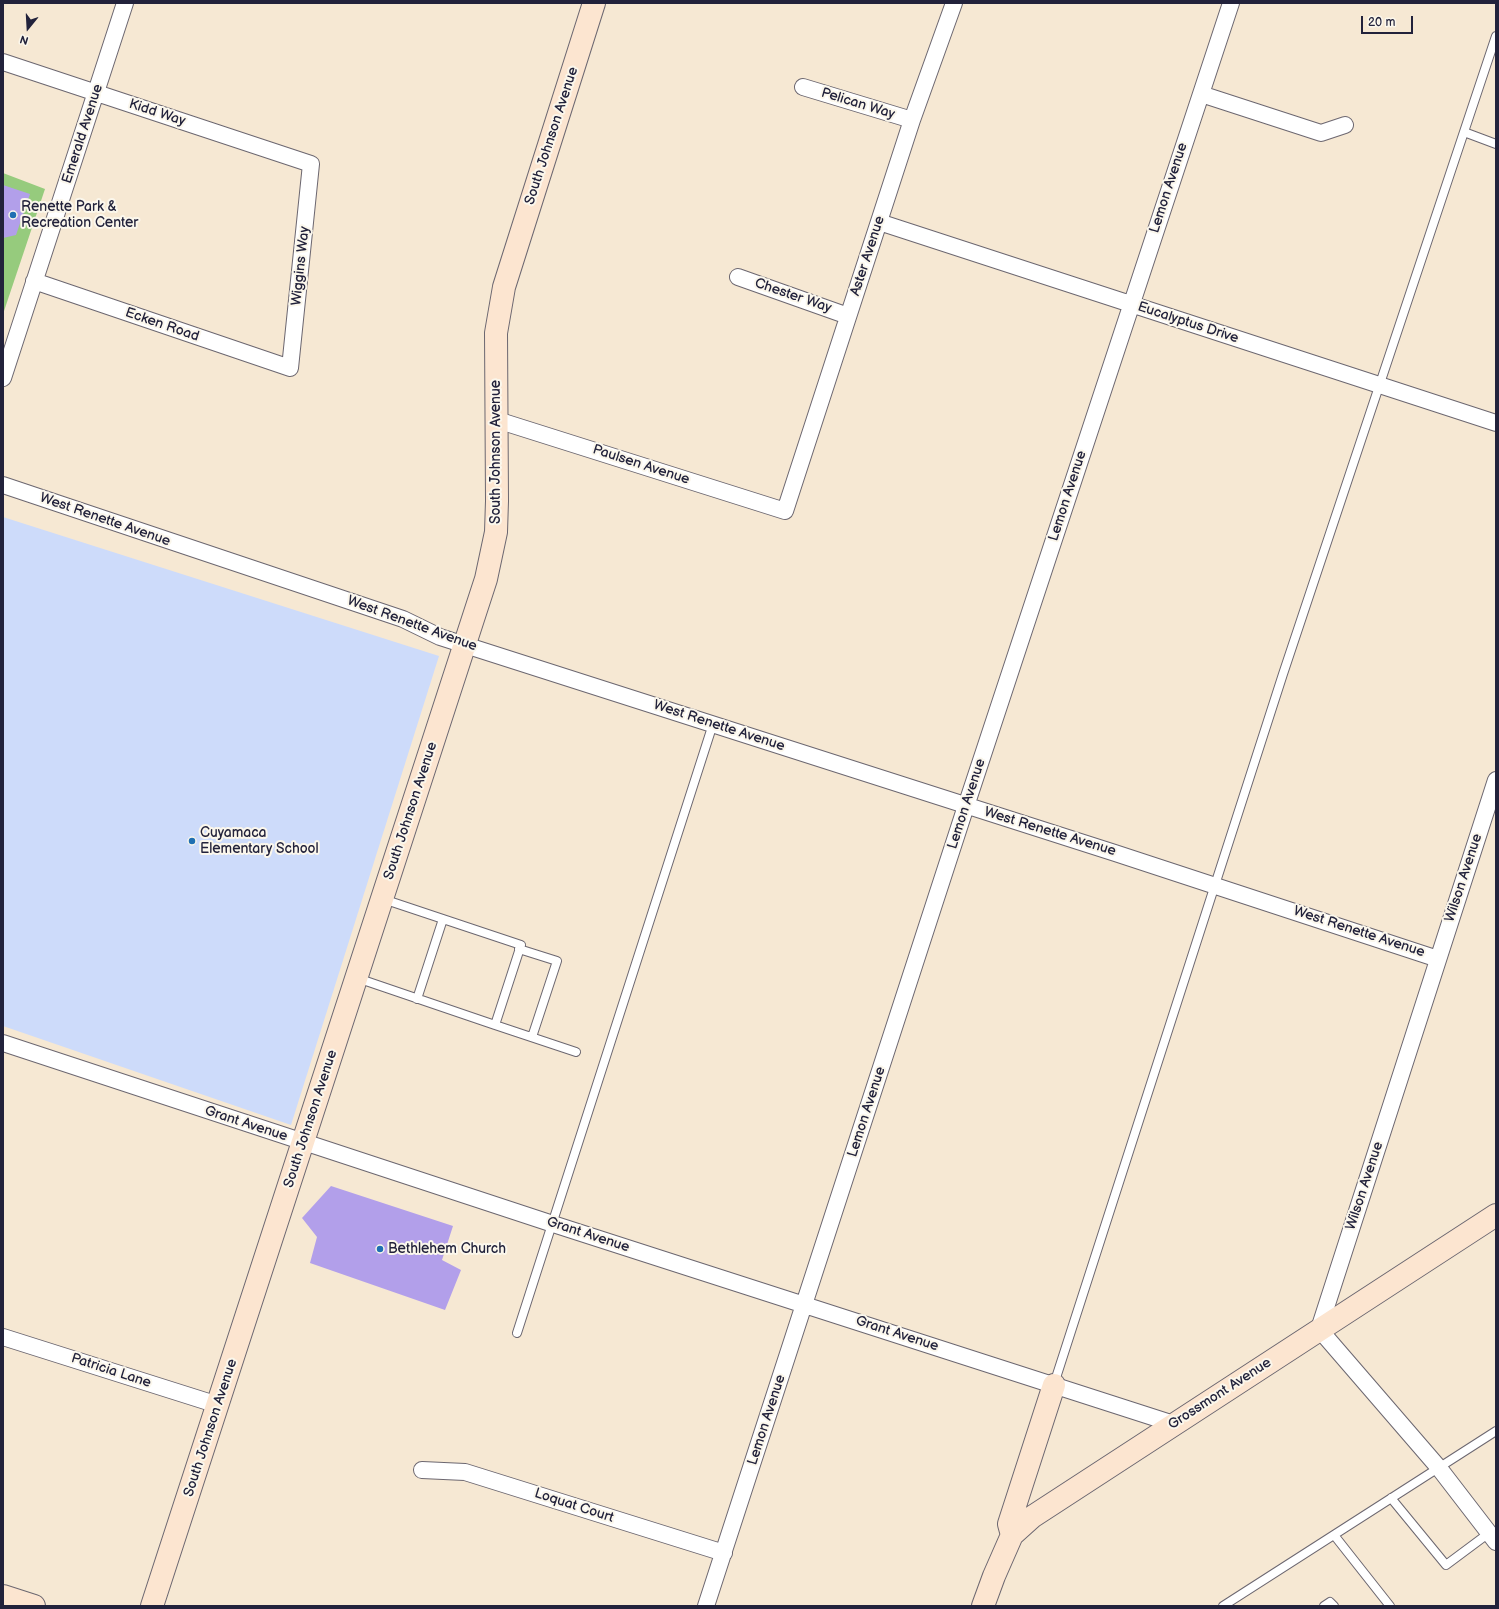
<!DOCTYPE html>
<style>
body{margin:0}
#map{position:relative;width:1499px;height:1609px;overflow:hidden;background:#f6e8d3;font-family:"Balsamiq Sans",sans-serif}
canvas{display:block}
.frame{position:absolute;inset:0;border:4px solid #22223b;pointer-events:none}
.north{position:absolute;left:8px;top:8px;width:40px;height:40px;-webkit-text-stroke:3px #fbf7ec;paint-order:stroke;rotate:198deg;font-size:11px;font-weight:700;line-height:16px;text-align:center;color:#22223b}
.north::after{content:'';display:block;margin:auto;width:14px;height:18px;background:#22223b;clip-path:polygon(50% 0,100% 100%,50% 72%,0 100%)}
.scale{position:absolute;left:1361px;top:16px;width:52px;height:18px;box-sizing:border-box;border:2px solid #22223b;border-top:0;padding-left:5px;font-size:12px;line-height:14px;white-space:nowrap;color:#22223b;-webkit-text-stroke:3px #fbf7ec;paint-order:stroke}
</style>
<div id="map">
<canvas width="1499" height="1609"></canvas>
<div class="frame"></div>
<div class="north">N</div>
<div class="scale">20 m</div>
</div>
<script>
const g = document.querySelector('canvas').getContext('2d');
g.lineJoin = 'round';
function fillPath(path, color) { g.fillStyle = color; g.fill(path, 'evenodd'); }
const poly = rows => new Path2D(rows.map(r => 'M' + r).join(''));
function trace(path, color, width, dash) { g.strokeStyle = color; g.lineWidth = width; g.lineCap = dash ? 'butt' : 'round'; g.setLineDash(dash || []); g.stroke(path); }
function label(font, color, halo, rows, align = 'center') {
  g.font = font + ' "Balsamiq Sans",sans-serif'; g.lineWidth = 4; g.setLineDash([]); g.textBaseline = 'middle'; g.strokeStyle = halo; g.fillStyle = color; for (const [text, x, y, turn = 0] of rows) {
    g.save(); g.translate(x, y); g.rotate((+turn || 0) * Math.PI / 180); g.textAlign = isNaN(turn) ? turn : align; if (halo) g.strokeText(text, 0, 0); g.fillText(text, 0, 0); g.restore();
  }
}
const built = poly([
 [3,517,439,656,291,1125,3,1026]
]);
const green = poly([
 [3,173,45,189,3,314]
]);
const building = poly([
 [3,185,30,194,16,235,3,238],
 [331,1186,453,1226,442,1260,461,1270,445,1310,310,1263,317,1237,302,1218]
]);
const lane = poly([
 [1464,132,1496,144],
 [519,949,557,961,532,1037],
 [357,978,495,1025,521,945,383,899],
 [417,999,443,919],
 [495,1025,576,1052],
 [517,1333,713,724],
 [1054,1384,1283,674,1496,36],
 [1391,1498,1446,1565,1489,1533],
 [1334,1535,1390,1606],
 [1223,1606,1496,1431],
 [1324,1606,1330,1602,1334,1606]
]);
const street = poly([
 [3,62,311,164,290,368,34,281],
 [803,87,912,120],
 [1201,94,1321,133,1345,125],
 [879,222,1496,423],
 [738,277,848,316],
 [3,378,125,3],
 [497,420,785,511,912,120,954,3],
 [3,485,403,619,440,637,1115,853,1438,959],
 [1496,780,1319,1329,1439,1468,1496,1542],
 [3,1043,553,1224,1174,1424],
 [3,1337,218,1405],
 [422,1470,465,1472,724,1553],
 [706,1606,966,806,1231,3]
]);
const secondary = poly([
 [1012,1535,1009,1524,1054,1385],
 [3,1596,34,1606],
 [152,1606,486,579,496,532,497,501,496,333,504,287,594,3],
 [983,1606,994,1576,1012,1535,1032,1517,1496,1215]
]);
const markers = [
 [13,215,4,"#1f6fb2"],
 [192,841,4,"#1f6fb2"],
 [380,1249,4,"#1f6fb2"]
];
const streetNames = [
 ["Pelican Way",858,104,17],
 ["Kidd Way",157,113,18],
 ["Emerald Avenue",83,134,-72],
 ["South Johnson Avenue",552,136,-72],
 ["Lemon Avenue",1169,188,-72],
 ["Aster Avenue",868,256,-72],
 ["Wiggins Way",301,266,-84],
 ["Chester Way",793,296,19],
 ["Eucalyptus Drive",1188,323,18],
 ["Ecken Road",162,325,19],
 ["South Johnson Avenue",496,452,-90],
 ["Paulsen Avenue",641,465,18],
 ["Lemon Avenue",1068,496,-72],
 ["West Renette Avenue",105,520,19],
 ["West Renette Avenue",412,624,20],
 ["West Renette Avenue",719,726,18],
 ["Lemon Avenue",967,804,-72],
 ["South Johnson Avenue",411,811,-72],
 ["West Renette Avenue",1050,832,17],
 ["Wilson Avenue",1464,878,-72],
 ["West Renette Avenue",1359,932,18],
 ["Lemon Avenue",867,1112,-72],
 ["South Johnson Avenue",311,1119,-72],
 ["Grant Avenue",246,1124,18],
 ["Wilson Avenue",1365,1186,-72],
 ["Grant Avenue",588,1235,18],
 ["Grant Avenue",897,1334,18],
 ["Patricia Lane",111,1371,18],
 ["Grossmont Avenue",1220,1394,-33],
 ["Lemon Avenue",767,1420,-72],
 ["South Johnson Avenue",211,1428,-72],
 ["Loquat Court",574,1506,18]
];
const poiNames = [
 ["Renette Park &",21,207],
 ["Recreation Center",21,223],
 ["Cuyamaca",200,833],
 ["Elementary School",200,849],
 ["Bethlehem Church",388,1249]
];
fillPath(built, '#cddbfa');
fillPath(green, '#96cb7d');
fillPath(building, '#b29fea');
trace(lane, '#6c6770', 10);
trace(street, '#6c6770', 18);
trace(secondary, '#6c6770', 24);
trace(lane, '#fff', 8);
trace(street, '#fff', 16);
trace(secondary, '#fce5d0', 22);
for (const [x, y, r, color] of markers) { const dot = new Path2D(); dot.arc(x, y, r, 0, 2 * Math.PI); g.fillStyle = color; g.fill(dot); trace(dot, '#fbf7ec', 1.5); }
label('14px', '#22223b', '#fbf7ec', streetNames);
label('14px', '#22223b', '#fbf7ec', poiNames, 'left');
</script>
